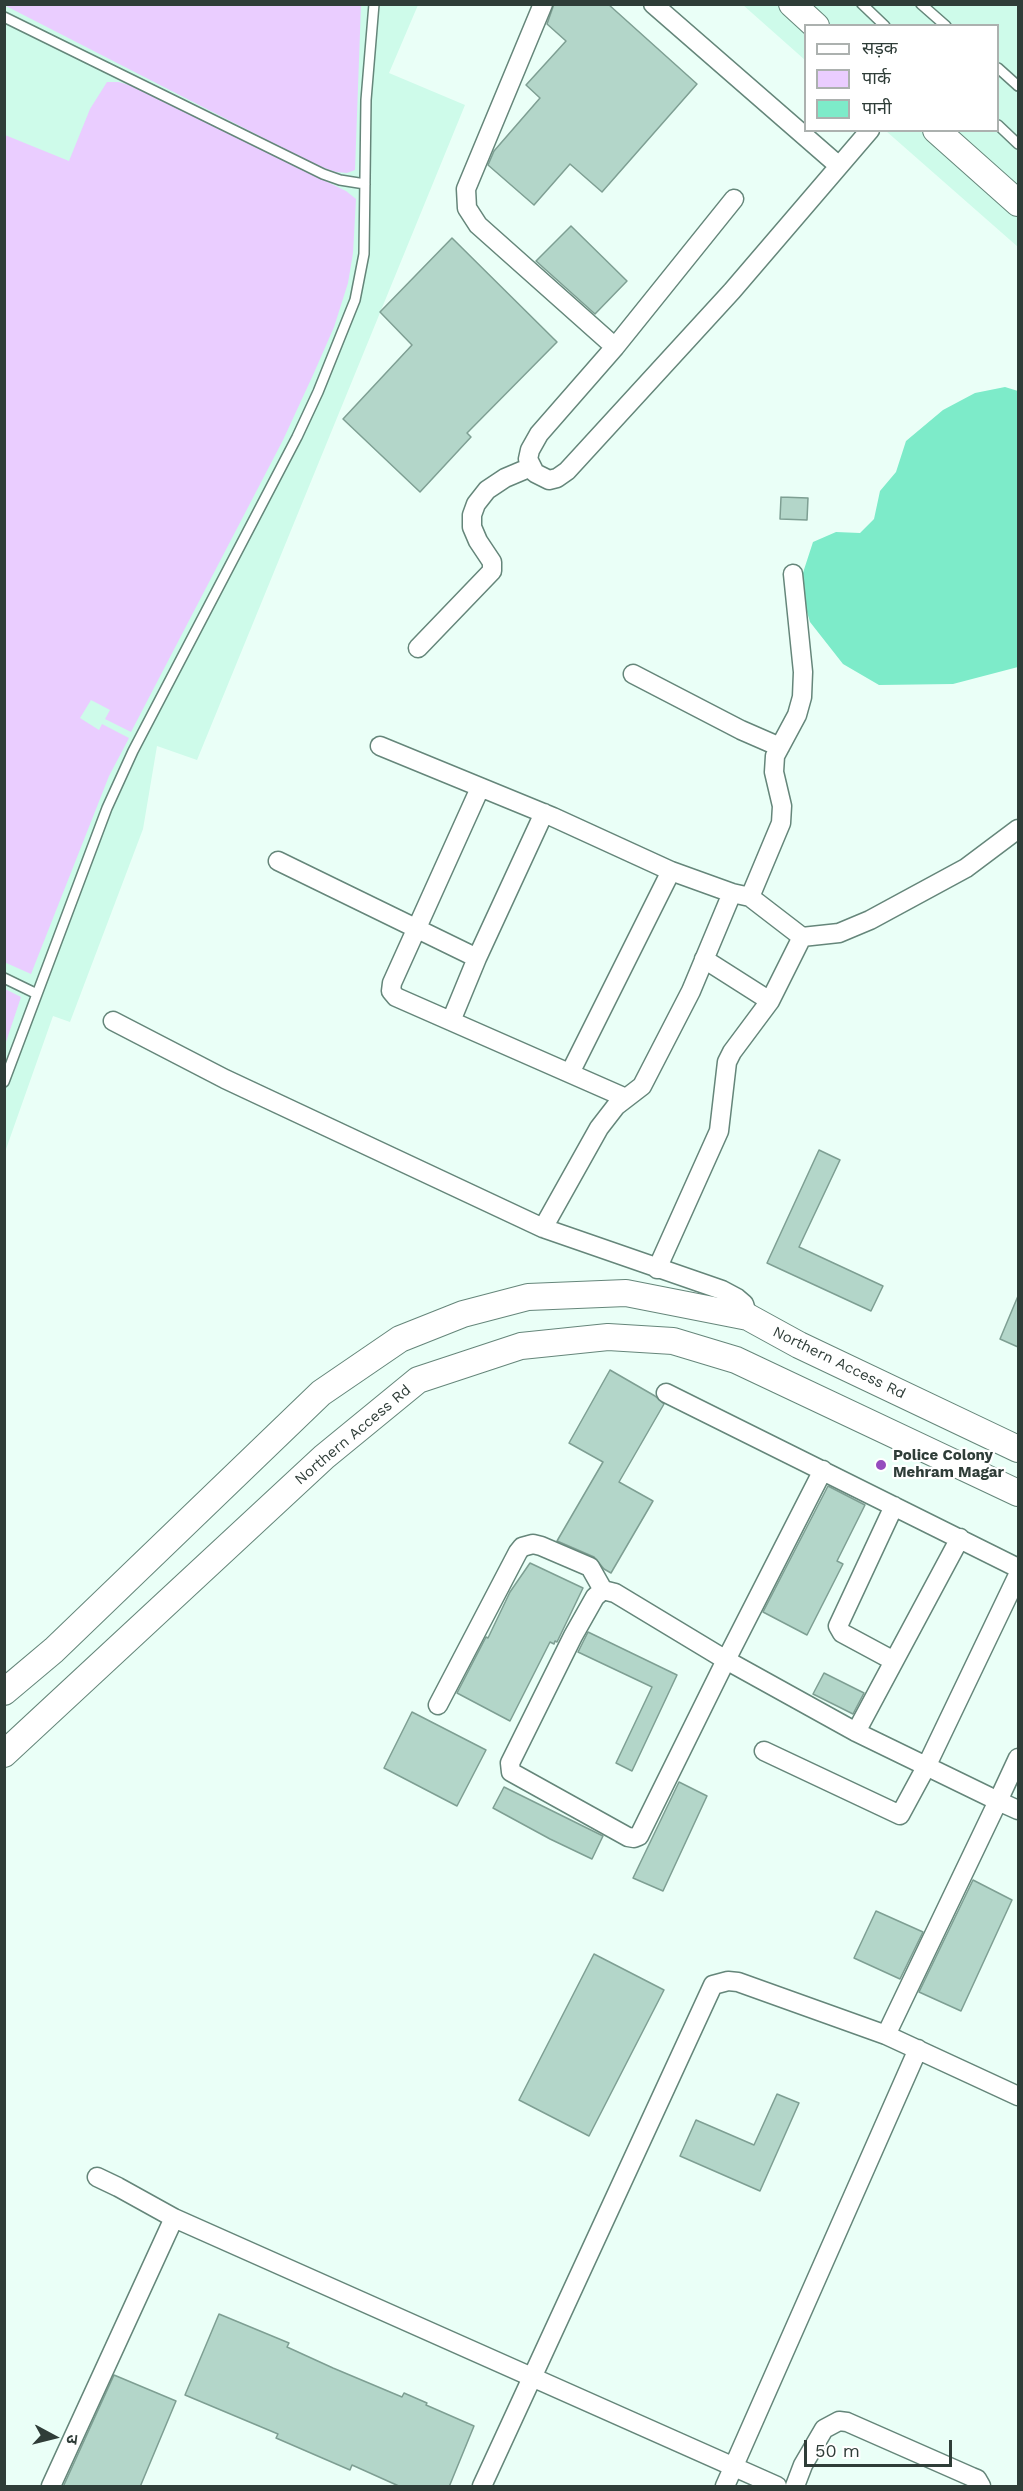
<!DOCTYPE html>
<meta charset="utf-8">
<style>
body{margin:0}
#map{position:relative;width:1023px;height:2491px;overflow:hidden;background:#eafff7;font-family:"Work Sans","Noto Sans Devanagari",sans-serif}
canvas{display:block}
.frame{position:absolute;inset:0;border:6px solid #2f3d38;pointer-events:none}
.legend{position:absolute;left:804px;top:24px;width:195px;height:108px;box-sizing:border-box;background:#fff;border:2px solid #acb1af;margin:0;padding:8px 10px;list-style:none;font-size:18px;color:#2f3d38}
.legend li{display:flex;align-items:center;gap:12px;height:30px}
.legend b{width:30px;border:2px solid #acb1af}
.north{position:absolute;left:24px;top:2407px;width:60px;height:60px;-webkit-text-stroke:4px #fff;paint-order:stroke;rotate:97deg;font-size:16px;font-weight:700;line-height:24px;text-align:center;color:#2f3d38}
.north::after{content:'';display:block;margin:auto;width:21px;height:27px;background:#2f3d38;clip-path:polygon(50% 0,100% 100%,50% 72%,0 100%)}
.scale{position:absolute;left:804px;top:2440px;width:148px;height:27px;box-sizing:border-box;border:3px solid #2f3d38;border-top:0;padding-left:8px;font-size:18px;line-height:21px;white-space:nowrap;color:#2f3d38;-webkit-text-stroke:4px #fff;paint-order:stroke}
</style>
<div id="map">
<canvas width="1023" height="2491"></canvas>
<div class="frame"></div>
<ul class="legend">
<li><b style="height:8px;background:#fff"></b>सड़क</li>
<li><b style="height:16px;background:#eacdff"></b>पार्क</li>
<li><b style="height:16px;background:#7debc9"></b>पानी</li>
</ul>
<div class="north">उ</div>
<div class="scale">50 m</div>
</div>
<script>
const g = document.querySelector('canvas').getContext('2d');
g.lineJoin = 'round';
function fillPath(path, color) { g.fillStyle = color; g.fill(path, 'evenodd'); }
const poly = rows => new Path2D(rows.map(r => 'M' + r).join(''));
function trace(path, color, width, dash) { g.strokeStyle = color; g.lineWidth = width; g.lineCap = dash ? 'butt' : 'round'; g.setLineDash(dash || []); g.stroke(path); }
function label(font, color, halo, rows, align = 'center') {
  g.font = font + ' "Work Sans",sans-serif'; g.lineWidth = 4.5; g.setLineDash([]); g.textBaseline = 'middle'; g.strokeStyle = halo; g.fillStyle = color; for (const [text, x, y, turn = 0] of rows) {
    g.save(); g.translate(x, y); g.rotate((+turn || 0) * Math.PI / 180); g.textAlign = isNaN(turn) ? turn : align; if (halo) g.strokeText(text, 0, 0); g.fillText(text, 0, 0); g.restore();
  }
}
const built = poly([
 [5,5,418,5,389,73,465,105,197,760,157,746,143,829,70,1022,53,1016,5,1152],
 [743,5,1018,5,1018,247,886,131,998,130,998,26,806,26,805,60]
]);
const green = poly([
 [4,5,361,5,355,170,347,173,336,172,318,166],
 [107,82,119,82,132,86,346,191,356,199,353,253,348,283,334,327,313,375,283,440,131,732,105,719,110,710,91,700,80,718,99,730,102,724,129,738,109,776,31,974,4,962,5,135,69,161,90,109],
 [5,989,21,997,5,1045]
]);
const water = poly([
 [1005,387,1018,391,1018,667,953,684,879,685,843,664,810,622,799,585,813,542,836,532,860,533,874,519,880,491,896,472,906,441,943,410,975,393]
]);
const building = poly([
 [554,4,608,4,697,84,602,192,570,164,534,205,488,165,494,151,540,98,526,85,566,41,547,24,554,4],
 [571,226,627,281,595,314,536,261,571,226],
 [452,238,557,342,467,433,471,437,420,492,343,419,412,345,380,312,452,238],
 [781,497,808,498,807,520,780,519,781,497],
 [819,1150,840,1160,799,1247,883,1286,871,1311,767,1263,819,1150],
 [1018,1296,1018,1347,1000,1339,1018,1296],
 [610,1370,655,1396,664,1404,619,1482,653,1501,611,1573,604,1569,594,1557,557,1541,603,1462,569,1443,610,1370],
 [828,1486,865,1505,837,1561,843,1564,807,1635,763,1612,828,1486],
 [530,1563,583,1588,557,1642,555,1641,554,1644,550,1642,510,1721,457,1693,486,1637,488,1638,510,1592,530,1563],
 [588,1632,677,1675,632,1771,616,1763,652,1687,578,1652,588,1632],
 [824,1673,864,1693,853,1714,813,1694,824,1673],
 [412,1712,486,1750,457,1806,384,1768,412,1712],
 [679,1782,707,1796,663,1891,633,1878,679,1782],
 [504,1787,603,1836,592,1859,550,1839,493,1808,504,1787],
 [973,1880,1012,1900,961,2011,919,1992,973,1880],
 [876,1911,923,1932,900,1979,854,1958,876,1911],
 [594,1954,664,1990,589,2136,519,2100,594,1954],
 [777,2094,799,2103,760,2191,680,2156,696,2120,754,2145,777,2094],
 [219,2314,289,2343,287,2347,333,2368,402,2397,404,2393,427,2403,426,2405,474,2426,449,2487,401,2487,352,2465,350,2470,276,2438,278,2434,185,2395,219,2314],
 [114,2375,176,2401,140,2487,63,2487,114,2375]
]);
const lane = poly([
 [862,4,885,26],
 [921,4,946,26],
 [4,17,323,174,340,180,365,184],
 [998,68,1018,86],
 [998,125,1018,144],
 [4,978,37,994],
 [4,1082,107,808,133,751,297,437,318,392,355,300,364,254,366,100,374,4]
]);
const street = poly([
 [543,4,466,189,467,208,478,225,615,347],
 [653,4,839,166],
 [734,199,615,347,539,434,530,450,528,459,535,473,549,480,557,478,567,471,732,291,870,130],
 [418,648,492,571,492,562,478,541,472,527,472,515,476,504,487,490,505,478,531,467],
 [633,674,741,730,780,747],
 [380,746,553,817,671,871,732,893,750,897,802,937,839,933,870,920,966,868,1018,829],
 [480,788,392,983,391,991,396,997,626,1098],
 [278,861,477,958],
 [750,897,781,823,782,806,774,772,775,756,797,715,802,697,803,672,793,574],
 [704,959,770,1001],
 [113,1021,225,1079,543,1228,722,1290,737,1298,744,1304,748,1317],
 [451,1021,477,958,544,813],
 [570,1073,671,871],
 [543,1228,599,1128,616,1106,642,1086,691,991,732,893],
 [657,1269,719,1131,727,1062,732,1052,770,1001,802,937],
 [666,1393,1018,1568],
 [823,1470,726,1660,639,1836,634,1838,628,1837,511,1772,510,1763,573,1636,595,1597,603,1590,615,1593,726,1660,856,1732,998,1801,1018,1758],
 [894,1661,842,1633,838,1626,894,1506],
 [438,1705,518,1552,522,1547,533,1544,541,1546,590,1567,603,1590],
 [856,1732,960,1538],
 [764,1751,900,1815,926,1767,1018,1575],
 [886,2035,998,1801,1018,1810],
 [97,2177,118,2187,174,2218,777,2486],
 [51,2486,174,2218],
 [482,2486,713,1985,728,1981,738,1982,886,2035,1018,2096],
 [725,2486,918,2049],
 [795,2486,803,2465,824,2429,839,2421,847,2422,972,2477,977,2479,981,2486]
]);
const secondary = poly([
 [792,4,816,26],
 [936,130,1018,203],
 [4,1692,54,1650,321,1393,400,1339,463,1314,528,1297,626,1293,748,1317,799,1345,1018,1449],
 [4,1754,324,1457,418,1380,521,1346,608,1337,673,1341,736,1360,1018,1493]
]);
const markers = [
 [881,1465,6,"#954cbe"]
];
const streetNames = [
 ["Northern Access Rd",839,1363,26],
 ["Northern Access Rd",353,1435,-40]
];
const poiNames = [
 ["Police Colony",893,1456],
 ["Mehram Magar",893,1473]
];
fillPath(built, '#cefbea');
fillPath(green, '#eacdff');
fillPath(water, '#7debc9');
fillPath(building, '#b3d6c9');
trace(building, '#7e9f93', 1.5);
trace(lane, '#65867a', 12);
trace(street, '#65867a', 21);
trace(secondary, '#65867a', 28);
trace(lane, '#fff', 9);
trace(street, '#fff', 18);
trace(secondary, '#fff', 26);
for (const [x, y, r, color] of markers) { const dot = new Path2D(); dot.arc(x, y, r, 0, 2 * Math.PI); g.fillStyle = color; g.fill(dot); trace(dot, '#fff', 2); }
label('15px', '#2f3d38', '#fff', streetNames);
label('bold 15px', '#2f3d38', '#fff', poiNames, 'left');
</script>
